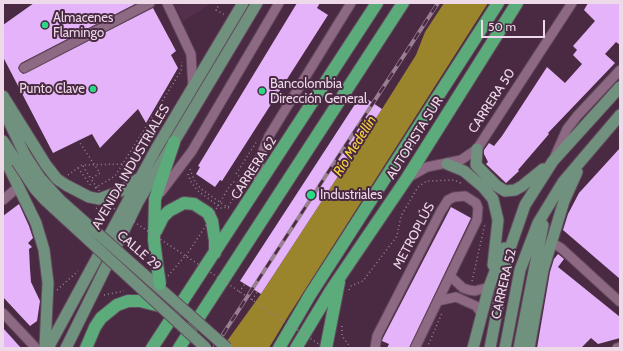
<!DOCTYPE html>
<meta charset="utf-8">
<style>
body{margin:0}
#map{position:relative;width:623px;height:351px;overflow:hidden;background:#492a42;font-family:Cabin,sans-serif}
canvas{display:block}
.frame{position:absolute;inset:0;border:4px solid #edd9e7;pointer-events:none}
.scale{position:absolute;left:481px;top:20px;width:64px;height:18px;box-sizing:border-box;border:2px solid #edd9e7;border-top:0;padding-left:5px;font-size:12px;line-height:14px;white-space:nowrap;color:#edd9e7;-webkit-text-stroke:3px #492a42;paint-order:stroke}
</style>
<div id="map">
<canvas width="623" height="351"></canvas>
<div class="frame"></div>
<div class="scale">50 m</div>
</div>
<script>
const g = document.querySelector('canvas').getContext('2d');
g.lineJoin = 'round';
function fillPath(path, color) { g.fillStyle = color; g.fill(path, 'evenodd'); }
const poly = rows => new Path2D(rows.map(r => 'M' + r).join(''));
function trace(path, color, width, dash) { g.strokeStyle = color; g.lineWidth = width; g.lineCap = dash ? 'butt' : 'round'; g.setLineDash(dash || []); g.stroke(path); }
function label(font, color, halo, rows, align = 'center') {
  g.font = font + ' Cabin,sans-serif'; g.lineWidth = 4; g.setLineDash([]); g.textBaseline = 'middle'; g.strokeStyle = halo; g.fillStyle = color; for (const [text, x, y, turn = 0] of rows) {
    g.save(); g.translate(x, y); g.rotate((+turn || 0) * Math.PI / 180); g.textAlign = isNaN(turn) ? turn : align; if (halo) g.strokeText(text, 0, 0); g.fillText(text, 0, 0); g.restore();
  }
}
const built = poly([
 [174,3,212,3,183,21]
]);
const water = poly([
 [444,3,488,3,287,318,269,348,222,348,261,294,382,109,416,55,425,32]
]);
const building = poly([
 [34,3,137,3,21,63,18,68,23,74,153,8,176,51,171,55,178,68,146,123,138,109,100,148,92,134,53,153,3,57,3,25],
 [297,3,320,3,317,8,328,15,222,181,220,180,215,187,196,174,200,167,198,166],
 [588,3,620,3,620,45,616,42,605,54,615,63,548,133,549,134,518,170,519,171,506,183,486,164,488,162,484,154,484,150,489,143,494,146,502,136,547,67,565,83,582,64,573,55,577,50,573,46,595,21,584,10],
 [361,95,382,109,261,294,240,281],
 [620,148,620,279,563,230,568,214,579,193],
 [19,204,29,226,33,238,28,243,32,247,29,249,30,269,31,282,40,301,37,321,30,326,3,297,3,216],
 [451,207,471,218,409,348,387,348,389,344,382,341,383,338],
 [558,254,564,259,558,267,620,317,620,338,598,344,591,338,581,348,537,348,550,272,554,259],
 [3,328,21,348,3,348]
]);
const path = poly([
 [220,3,216,10,225,15],
 [83,166,91,179],
 [78,168,92,187],
 [190,169,195,182,201,189,230,209],
 [68,175,82,165,123,164],
 [249,183,236,174,257,141],
 [95,188,115,176,181,71,182,62],
 [96,208,108,216],
 [168,276,185,256],
 [472,281,485,224],
 [57,290,78,271],
 [349,290,351,286,363,281,397,236,401,216,418,187,427,181,430,181,454,180,463,184],
 [239,292,245,284],
 [104,295,124,291],
 [252,300,257,292],
 [342,326,342,336,351,348],
 [427,348,442,313]
]);
const minor = poly([
 [167,3,191,54,193,88],
 [24,68,150,3],
 [555,156,567,129,577,116,620,70],
 [409,177,427,167,461,160,477,149,572,3],
 [258,184,260,158,269,136,351,3],
 [161,192,192,151,279,3],
 [3,200,18,187],
 [552,240,551,242,561,248,620,302],
 [450,276,463,288,469,290,475,291,489,287],
 [438,301,456,297,476,306,481,313],
 [3,313,36,348],
 [375,348,377,336,441,211,448,200,454,197,465,196,476,203,478,208,477,220,415,348],
 [617,348,620,347]
]);
const major = poly([
 [3,96,46,165,57,179,66,185,89,197,99,199,123,190,138,179],
 [3,109,25,155],
 [3,141,17,162],
 [477,149,476,165,497,186,505,191,515,190,522,186,543,169],
 [3,155,36,223,44,250,48,283,45,347],
 [447,164,464,171,483,187,493,199,498,220,493,265],
 [48,348,156,149,243,3],
 [66,348,138,202,257,3],
 [473,348,489,287,504,248],
 [490,348,508,254,525,205,553,161,620,87],
 [505,348,520,270,538,223,563,182,620,115],
 [519,348,543,225],
 [529,348,543,270,564,201,577,172]
]);
const highway = poly([
 [156,231,163,217,169,211,184,203,194,204,208,213,212,221,215,241,215,253],
 [157,264,154,240,155,199,174,142],
 [86,348,95,327,101,318,117,305,128,301,140,301,160,306],
 [152,348,377,3],
 [179,348,403,3],
 [279,348,310,295,498,3],
 [296,348,331,290,407,178,517,3],
 [326,348,339,282]
]);
const rail = poly([
 [214,348,438,3]
]);
const pathBridge = poly([
 [78,140,100,173,91,179,110,206,325,348],
 [186,256,212,216,229,187,233,182,238,182,240,187,228,207,221,208,198,191,191,182,188,174]
]);
const majorBridge = poly([
 [25,155,40,178,60,200,227,348],
 [17,162,35,189,45,200,206,348]
]);
const highwayBridge = poly([
 [157,264,160,284]
]);
const markers = [
 [45,25,4,"#2ad885"],
 [93,89,4,"#2ad885"],
 [262,91,4,"#2ad885"],
 [311,195,5,"#2ad885"]
];
const poiNames = [
 ["Almacenes",53,18],
 ["Flamingo",53,33],
 ["Bancolombia",270,84],
 ["Dirección General",270,99],
 ["Punto Clave",85,89,"right"],
 ["Industriales",320,195]
];
const streetNames = [
 ["CARRERA 50",492,101,-57],
 ["AUTOPISTA SUR",415,138,-58],
 ["AVENIDA INDUSTRIALES",131,167,-60],
 ["CARRERA 62",254,168,-57],
 ["METROPLÚS",414,236,-62],
 ["CALLE 29",139,251,41],
 ["CARRERA 52",504,284,-77]
];
const waterNames = [
 ["Río Medellín",355,146,-58]
];
fillPath(built, '#55304d');
fillPath(water, '#9a852d');
fillPath(building, '#e4b3f9');
trace(minor, '#63495d', 11);
trace(major, '#63495d', 13);
trace(highway, '#63495d', 14);
trace(path, '#9b8295', 1.5, [1, 3]);
trace(minor, '#8d6983', 9);
trace(major, '#70917e', 11);
trace(highway, '#5cab7b', 12);
trace(rail, '#997f92', 4);
trace(rail, '#492a42', 2.5, [8]);
trace(majorBridge, '#63495d', 13, []);
trace(highwayBridge, '#63495d', 14, []);
trace(pathBridge, '#9b8295', 1.5, [1, 3]);
trace(majorBridge, '#70917e', 11);
trace(highwayBridge, '#5cab7b', 12);
for (const [x, y, r, color] of markers) { const dot = new Path2D(); dot.arc(x, y, r, 0, 2 * Math.PI); g.fillStyle = color; g.fill(dot); trace(dot, '#492a42', 1.5); }
label('13px', '#edd9e7', '#492a42', poiNames, 'left');
label('13px', '#edd9e7', '#492a42', streetNames);
label('italic 14px', '#f9d63a', '#492a42', waterNames);
</script>
